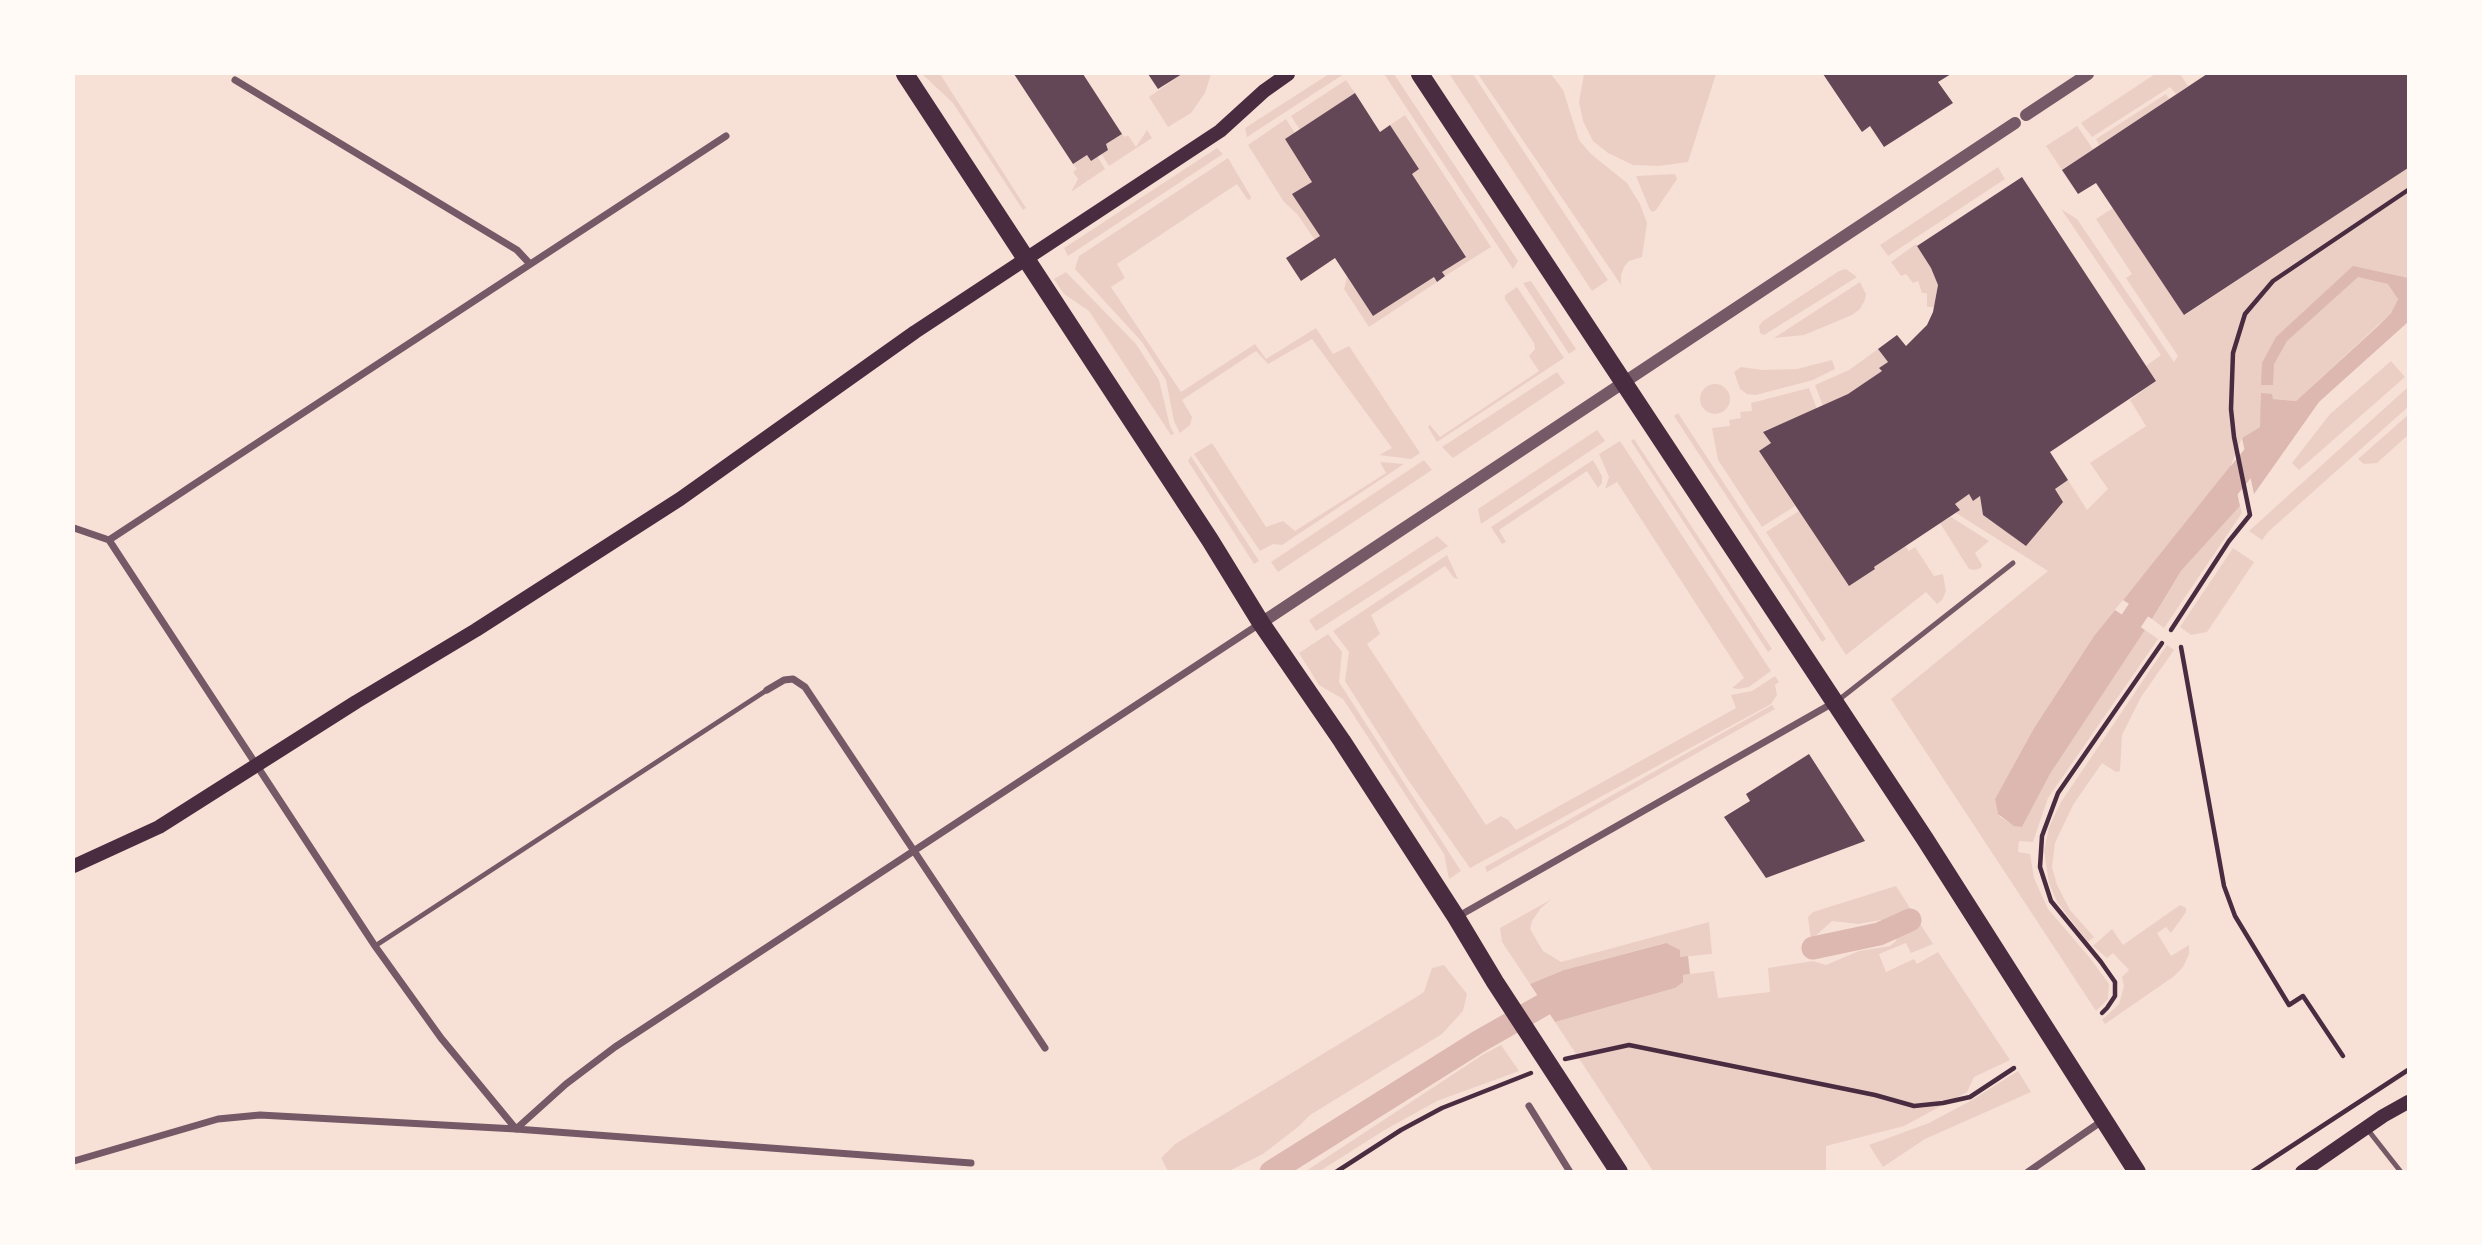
<!DOCTYPE html>
<style>
body{margin:0}
#map{position:relative;width:2482px;height:1245px;overflow:hidden;background:#f7e1d7;font-family:"Nunito Sans",sans-serif}
canvas{display:block}
.frame{position:absolute;inset:0;border:75px solid #fffaf5;pointer-events:none}
</style>
<div id="map">
<canvas width="2482" height="1245"></canvas>
<div class="frame"></div>
</div>
<script>
const g = document.querySelector('canvas').getContext('2d');
g.lineJoin = 'round';
function fillPath(path, color) { g.fillStyle = color; g.fill(path, 'evenodd'); }
const poly = rows => new Path2D(rows.map(r => 'M' + r).join(''));
function trace(path, color, width, dash) { g.strokeStyle = color; g.lineWidth = width; g.lineCap = dash ? 'butt' : 'round'; g.setLineDash(dash || []); g.stroke(path); }
const green = poly([
 [922,74,940,74,1026,208,1023,210,953,103],
 [1182,74,1211,74,1205,93,1191,113,1168,127,1149,97],
 [1329,74,1344,74,1247,137,1245,128],
 [1384,74,1394,74,1518,261,1513,269],
 [1453,74,1473,74,1608,280,1592,291,1450,75],
 [1478,74,1551,74,1563,90,1579,140,1591,154,1627,183,1640,204,1647,223,1642,257,1629,261,1624,267,1621,275,1621,285],
 [1584,74,1716,74,1688,162,1659,166,1633,165,1608,153,1593,141,1583,121,1579,102],
 [2155,74,2180,74,2188,86,2176,94,2170,87,2092,137,2081,123],
 [1346,80,1355,93,1300,130,1291,116],
 [2166,94,2169,99,2099,145,2096,139],
 [1405,115,1491,247,1445,276,1442,272,1466,256,1412,174,1419,169,1390,125],
 [1286,119,1295,133,1285,139,1312,182,1293,195,1320,236,1315,240,1297,214,1284,202,1248,145],
 [2077,126,2093,149,2062,170,2046,146],
 [1147,130,1152,138,1109,166,1101,153,1108,150,1106,144,1122,134,1125,137,1128,135,1136,147],
 [1217,148,1223,154,1068,256,1064,248],
 [1087,155,1091,161,1097,156,1105,169,1071,192,1078,179,1073,172,1077,169,1073,164],
 [1228,158,1251,197,1250,200,1247,199,1237,184,1117,264,1125,278,1111,287,1181,392,1255,344,1266,359,1316,328,1333,354,1349,346,1420,453,1411,459,1379,455,1392,448,1312,339,1268,364,1256,351,1182,400,1192,417,1190,425,1180,433,1174,421,1166,380,1142,342,1075,269,1079,256],
 [1998,167,2005,179,1888,256,1880,245],
 [2408,168,2408,287,2398,299,2391,313,2296,401,2272,399,2260,427,2242,438,2231,465,2094,636,2034,728,1995,799,2000,817,2014,825,2022,827,2050,774,2145,630,2158,639,2048,798,2033,842,2019,841,2018,852,2030,854,2034,878,2048,909,2090,958,2109,984,2108,999,2096,1011,1891,699,2048,571,1956,513,1959,510,1955,504,1969,494,1973,500,1980,496,1983,515,2026,545,2055,489,2068,480,2087,510,2108,489,2090,463,2146,426,2130,400,2156,381,2146,366,2161,355,2061,209,2077,219,2174,362,2178,356,2126,278,2132,274,2096,219,2113,208,2185,315],
 [1675,174,1677,179,1656,210,1653,212,1650,210,1636,176],
 [1916,244,1931,268,1938,285,1934,307,1927,307,1927,293,1922,293,1918,281,1913,283,1906,274,1901,276,1891,262],
 [1846,269,1857,277,1764,335,1760,333,1759,326,1763,321,1839,271],
 [1066,272,1136,344,1159,380,1170,426,1174,434,1171,435,1089,311,1064,294,1054,279],
 [1347,277,1373,316,1434,277,1437,282,1369,327,1344,289],
 [1531,281,1576,349,1569,354,1523,283],
 [1860,282,1866,294,1865,300,1860,309,1852,315,1804,335,1774,338],
 [1517,287,1564,358,1437,442,1428,427,1430,425,1440,437,1539,371,1529,356,1535,349,1534,343,1505,299,1505,295],
 [1878,349,1888,362,1880,368,1882,371,1848,394,1823,406,1815,385,1849,370],
 [1832,360,1835,369,1813,380,1756,395,1747,394,1740,389,1734,372,1741,367,1762,370,1797,369],
 [2391,361,2405,377,2299,470,2292,463,2330,414],
 [1557,372,1565,383,1453,458,1442,447],
 '1700 399a15 15 0 1 1 30 0a15 15 0 1 1-30 0Z',
 [2408,387,2408,407,2268,532,2262,540,2249,531],
 [1809,388,1817,409,1764,431,1771,443,1759,451,1795,506,1762,527,1718,460,1712,428,1730,426,1729,420,1741,418,1740,412,1752,411,1751,403],
 [1678,413,1826,639,1822,642,1674,416],
 [2408,415,2408,435,2377,463,2364,464,2358,459],
 [1597,430,1605,441,1481,524,1478,509],
 [1634,439,1772,649,1768,652,1631,441],
 [1620,441,1771,671,1749,687,1738,689,1732,688,1744,678,1617,482,1605,489,1609,477,1599,454],
 [1212,443,1266,527,1283,521,1295,531,1386,473,1380,462,1404,464,1282,545,1273,544,1260,551,1194,454],
 [1191,456,1259,561,1254,564,1188,461],
 [1424,460,1432,470,1278,572,1271,562],
 [1593,460,1602,476,1602,483,1598,488,1587,471,1499,530,1506,542,1502,544,1491,527],
 [2240,506,2242,513,2164,628,2152,619,2181,571],
 [1799,511,1874,567,1905,546,1909,551,1915,547,1934,576,1943,574,1946,591,1942,600,1937,604,1926,592,1846,655,1766,532],
 [1951,517,1989,541,1975,553,1982,565,1981,568,1975,570,1969,569,1940,523],
 [1437,536,1448,546,1316,631,1309,620],
 [2233,548,2254,562,2207,632,2191,635,2180,627],
 [1447,555,1458,579,1454,578,1445,566,1371,615,1380,634,1367,644,1486,825,1501,816,1508,820,1516,830,1736,708,1731,695,1752,691,1775,676,1779,682,1775,685,1777,695,1771,704,1470,868,1406,777,1345,681,1349,652,1333,631],
 [1328,634,1342,652,1339,682,1461,871,1449,879,1444,854,1343,699,1319,685,1299,653],
 [2167,645,2174,650,2141,697,2122,735,2120,771,2116,772,2102,763,2073,805,2055,843,2052,867,2057,885,2070,910,2094,937,2088,942,2057,902,2049,883,2044,851,2049,827,2061,802],
 [1772,705,1775,709,1487,872,1485,867],
 [1896,886,1933,944,1911,953,1906,943,1879,954,1886,972,1914,959,1917,964,1938,952,2010,1060,1974,1077,1967,1092,1904,1126,1826,1146,1826,1171,1653,1171,1555,1022,1675,988,1683,975,1714,971,1718,998,1770,992,1768,968,1813,961,1826,965,1859,951,1890,946,1896,941,1897,936,1892,925,1888,922,1881,920,1858,924,1832,921,1811,940,1808,917,1813,912],
 [1552,899,1541,908,1532,921,1530,929,1543,951,1561,962,1709,922,1712,954,1680,957,1665,943,1564,970,1530,984,1502,942,1500,928],
 [2180,905,2186,908,2186,912,2171,933,2166,927,2157,933,2171,956,2189,945,2189,954,2183,967,2173,977,2105,1024,2102,1020,2119,1004,2124,986,2122,977,2129,970,2113,953,2107,958,2093,946,2112,929,2123,945],
 [1444,965,1467,994,1463,1011,1442,1034,1310,1115,1298,1127,1263,1154,1229,1171,1168,1171,1161,1158,1175,1144,1413,999,1424,992,1432,968],
 [1501,1045,1519,1071,1437,1101,1383,1131,1320,1171,1306,1171,1484,1054],
 [2018,1071,2031,1092,1925,1139,1883,1167,1869,1145,1929,1123,1972,1100]
]);
const water = poly([
 [2353,266,2408,278,2408,322,2319,402,2254,494,2242,438,2260,427,2261,393,2272,394,2273,399,2296,401,2377,327,2391,313,2398,299,2388,284,2358,277,2287,341,2274,364,2273,385,2261,385,2262,363,2276,337],
 [2231,465,2240,506,2181,571,2152,619,2123,600],
 [2115,610,2145,630,2050,774,2022,827,2014,826,1998,814,1995,799,2034,728,2094,636],
 [1666,943,1680,950,1680,957,1688,956,1690,974,1683,975,1683,982,1675,988,1555,1022,1530,984,1564,970]
]);
const canal = poly([
 [2215,504,2266,441],
 [2114,647,2155,585],
 [1813,948,1879,934,1910,920],
 [1271,1172,1478,1042,1550,1001,1572,993]
]);
const building = poly([
 [1014,74,1083,74,1122,134,1106,144,1108,150,1091,161,1087,155,1073,164],
 [1148,74,1182,74,1158,89],
 [1823,74,1951,74,1938,82,1953,103,1884,147,1870,126,1862,132],
 [2207,74,2408,74,2408,168,2184,315,2096,183,2078,194,2062,170],
 [1355,93,1380,132,1390,125,1419,169,1412,174,1466,257,1442,272,1445,276,1437,282,1434,277,1373,316,1335,258,1301,281,1286,258,1320,236,1292,194,1312,182,1285,139],
 [2022,177,2156,381,2050,452,2068,480,2055,489,2063,502,2026,546,1983,515,1980,496,1973,501,1969,494,1955,504,1960,510,1874,567,1875,569,1849,586,1759,451,1771,443,1763,432,1848,394,1882,371,1879,368,1888,362,1878,349,1897,335,1906,346,1927,325,1933,312,1938,285,1931,268,1917,246],
 [1809,754,1865,841,1766,878,1724,817,1750,801,1746,794]
]);
const path = poly([
 [2171,630,2229,541,2250,515,2234,437,2231,409,2233,353,2245,314,2273,281,2408,190],
 [2181,647,2224,886,2235,916,2289,1005,2303,996,2343,1056],
 [2102,1013,2107,1008,2115,996,2115,982,2101,962,2051,901,2040,867,2042,836,2058,793,2162,643],
 [1565,1059,1629,1045,1875,1095,1914,1106,1943,1103,1970,1097,2014,1068],
 [1336,1172,1401,1130,1442,1108,1531,1073],
 [2252,1172,2408,1070]
]);
const service = poly([
 [1836,702,2013,563],
 [375,946,767,690],
 [2368,1130,2401,1172]
]);
const minor = poly([
 [235,80,517,250,530,264],
 [74,528,109,540,375,946,441,1038,516,1129,566,1084,615,1047,1261,623],
 [109,540,726,136],
 [767,690,784,680,793,679,805,687,1045,1048],
 [1457,917,1833,703],
 [1529,1106,1570,1172],
 [74,1161,218,1119,260,1115,516,1129,971,1163],
 [2028,1172,2102,1121]
]);
const tertiary = poly([
 [2026,115,2088,74],
 [1261,623,2015,123]
]);
const secondary = poly([
 [74,866,159,827,356,702,476,630,680,499,915,332,1220,131,1264,91,1288,74],
 [2302,1172,2383,1116,2408,1102]
]);
const primary = poly([
 [905,74,1210,540,1261,623,1342,741,1456,917,1495,982,1619,1172],
 [1420,74,1925,839,2137,1172]
]);
fillPath(green, '#ebcfc5');
fillPath(water, '#dcb8b0');
trace(canal, '#dcb8b0', 23);
fillPath(building, '#644757');
trace(path, '#4a2c40', 4.5);
trace(service, '#755966', 5);
trace(minor, '#755966', 7);
trace(tertiary, '#755966', 12);
trace(secondary, '#4a2c40', 14);
trace(primary, '#4a2c40', 18);
</script>
